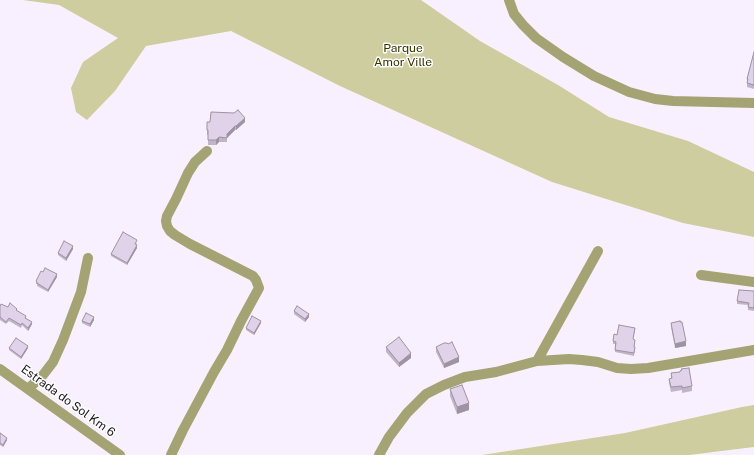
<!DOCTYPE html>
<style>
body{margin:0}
canvas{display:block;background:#f8f0fe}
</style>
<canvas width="754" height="455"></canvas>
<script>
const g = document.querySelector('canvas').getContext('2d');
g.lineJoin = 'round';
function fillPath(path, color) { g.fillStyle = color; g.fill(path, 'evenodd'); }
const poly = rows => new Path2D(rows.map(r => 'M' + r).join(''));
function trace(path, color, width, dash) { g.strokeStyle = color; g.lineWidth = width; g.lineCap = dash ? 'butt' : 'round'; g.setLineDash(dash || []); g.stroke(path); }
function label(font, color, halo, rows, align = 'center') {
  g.font = font + ' "Public Sans",sans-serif'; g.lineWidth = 3; g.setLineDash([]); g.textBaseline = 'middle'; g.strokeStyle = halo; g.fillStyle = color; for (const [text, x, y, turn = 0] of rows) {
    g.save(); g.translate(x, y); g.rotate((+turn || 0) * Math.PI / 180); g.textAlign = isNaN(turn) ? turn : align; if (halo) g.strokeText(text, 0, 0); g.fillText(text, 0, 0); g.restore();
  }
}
const green = poly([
 [23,0,421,0,480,41,558,85,609,117,688,141,754,172,754,237,683,223,552,182,340,86,231,31,146,46,115,91,87,120,76,112,71,88,83,62,118,38,59,5],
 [754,405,754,447,689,455,482,455,625,433,742,407]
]);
const minor = poly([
 [509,0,514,14,523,25,536,38,563,57,594,76,629,92,655,99,673,101,754,103],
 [701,275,754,282],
 [537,361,598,251],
 [0,369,120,455],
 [28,389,43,375,53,362,63,340,81,292,88,258],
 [171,455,183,430,214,372,227,350,241,321,259,288,256,280,253,276,190,244,175,235,170,231,167,226,166,221,167,216,176,199,188,173,195,162,207,151],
 [379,455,389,437,407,413,426,394,444,385,465,377,496,372,537,361,569,359,582,360,598,362,617,368,631,369,648,368,754,350]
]);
const wall = poly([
 [754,52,754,89,747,87,747,79],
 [207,122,245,122,236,130,235,130,227,138,227,142,219,142,216,145,208,145,208,135,207,135],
 [137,243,136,245,137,248,127,265,111,256,111,254],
 [73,249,66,261,58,255,58,253],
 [57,277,48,292,37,286,37,284,36,284,36,281],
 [754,291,754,311,748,310,748,305,737,304,737,301],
 [0,306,8,307,17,311,26,318,32,324,28,331,22,325,21,328,9,321,6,324,0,320],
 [294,311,309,317,305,322,294,314],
 [94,320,90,327,82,323,82,321],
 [261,323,254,335,246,330,246,328],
 [671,323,686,346,675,348,671,327],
 [635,330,633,339,635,342,634,347,635,349,634,356,615,352,615,344,613,344,613,341,617,335],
 [386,347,411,358,399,367,386,352],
 [436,347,459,362,444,368,436,352],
 [9,348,28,348,21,359,9,350],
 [671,373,692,386,692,391,682,393,682,390,671,392,669,383,669,379,671,378],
 [450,389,469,410,457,414,450,396],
 [0,433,7,440,3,447,0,445]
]);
const shadedWall = poly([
 [245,118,245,122,236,130,236,126],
 [235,126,235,130,227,138,227,134],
 [219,137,219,142,216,145,216,140],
 [137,245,137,248,127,265,127,263],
 [73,246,73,249,66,261,66,258],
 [57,274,57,277,48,292,48,290],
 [309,314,309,317,305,322,305,319],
 [94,317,94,320,90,327,90,324],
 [261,321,261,323,254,335,254,333],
 [32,322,32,324,28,331,28,328],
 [686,341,686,346,675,348,675,344],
 [28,346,28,348,21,359,21,357],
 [411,353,411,358,399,367,399,363],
 [459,357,459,362,444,368,444,364],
 [469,403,469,410,457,414,457,407],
 [7,438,7,440,3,447,3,445]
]);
const building = poly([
 [754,52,754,85,747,83,748,79,747,79,754,52],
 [238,110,245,118,236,126,235,126,227,134,227,138,219,137,216,140,208,140,208,130,207,130,207,122,210,122,211,112,234,113,238,110],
 [123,232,137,240,135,244,137,245,127,263,111,254,123,232],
 [64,241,73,246,66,258,58,253,64,241],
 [45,268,57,274,48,290,37,283,37,282,36,281,41,271,43,272,45,268],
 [739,290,754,291,754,308,748,307,749,303,737,301,739,290],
 [10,303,17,309,16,310,26,316,25,318,32,322,28,328,22,323,21,325,9,318,6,322,0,317,0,306,1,304,8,307,10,303],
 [297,306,309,314,305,319,294,311,297,306],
 [86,313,94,317,90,324,82,321,86,313],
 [252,316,261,321,254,333,246,328,252,316],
 [680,321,680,322,682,322,686,341,675,344,671,323,680,321],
 [619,325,635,328,633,339,635,340,634,347,635,347,634,353,615,350,616,342,613,341,614,334,617,335,619,325],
 [399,337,411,353,399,363,386,347,399,337],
 [16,338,28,346,21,357,9,348,16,338],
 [452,342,459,357,444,364,436,347,444,343,447,343,448,344,452,342],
 [689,368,692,386,682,388,682,386,671,387,669,379,672,378,671,373,680,372,680,371,682,370,681,369,689,368],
 [462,385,469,403,457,407,450,389,462,385],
 [0,433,7,438,3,445,0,443,0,433]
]);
const parkNames = [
 ["Parque",403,48],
 ["Amor Ville",403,62]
];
const streetNames = [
 ["Estrada do Sol Km 6",68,401,36]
];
fillPath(green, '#cecd9f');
trace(minor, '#a4a374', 10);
fillPath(wall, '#c0b5c8');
fillPath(shadedWall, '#9c93a3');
fillPath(building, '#dfd2e9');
trace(building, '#9c93a3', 1);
label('12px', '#363300', '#fff', parkNames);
label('12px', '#1d1820', '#fff', streetNames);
</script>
